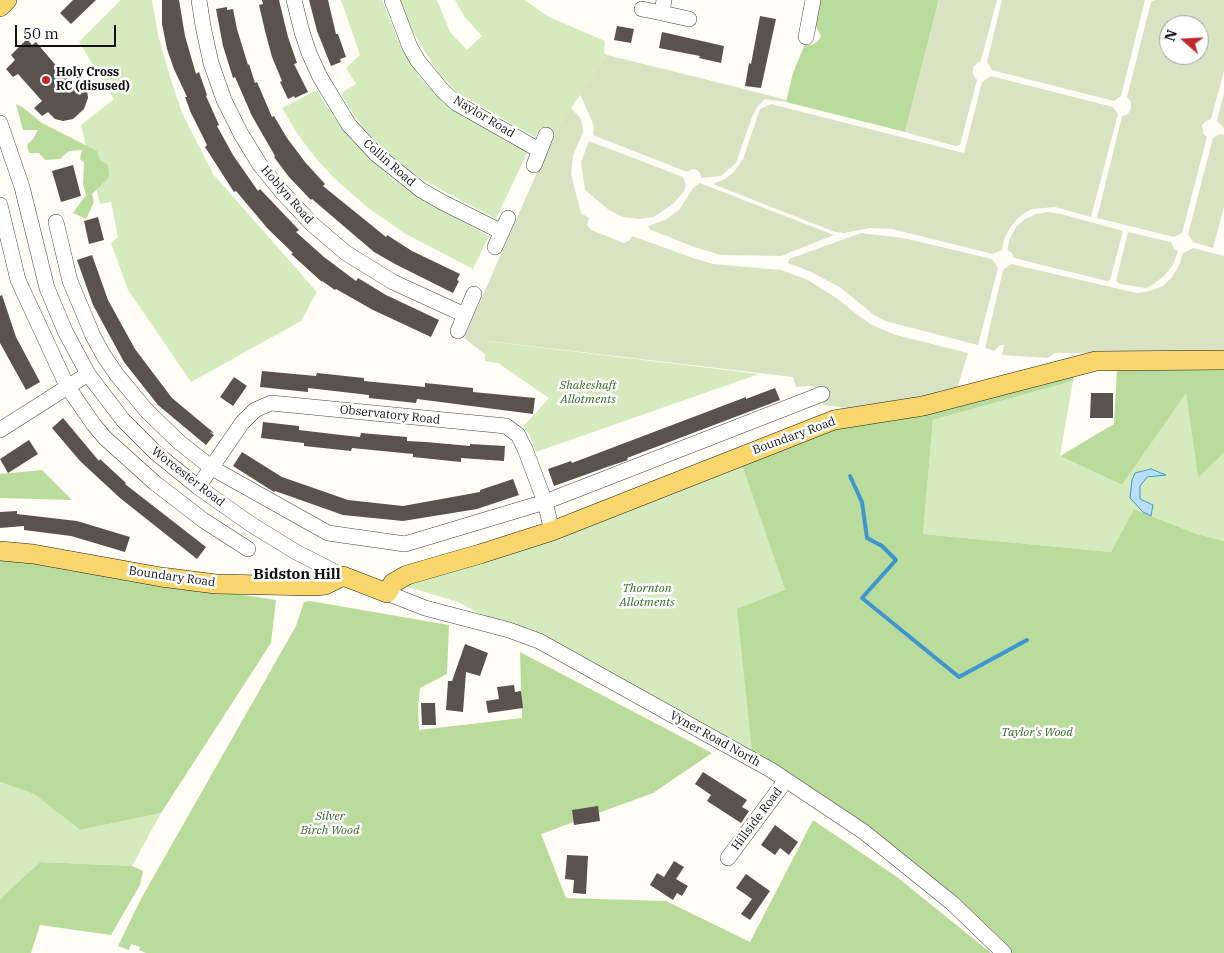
<!DOCTYPE html>
<style>
body{margin:0}
#map{position:relative;width:1224px;height:953px;overflow:hidden;background:#fffdf5;font-family:"IBM Plex Serif",serif}
canvas{display:block}
.north{position:absolute;left:1159px;top:15px;width:50px;height:50px;box-sizing:border-box;background:#fff;border:1px solid #a0a0a0;border-radius:50%;rotate:289deg;font-size:14px;font-weight:700;line-height:20px;text-align:center;color:#111}
.north::after{content:'';display:block;margin:auto;width:18px;height:22px;background:#c4262e;clip-path:polygon(50% 0,100% 100%,50% 72%,0 100%)}
.scale{position:absolute;left:15px;top:25px;width:101px;height:22px;box-sizing:border-box;border:2px solid #111;border-top:0;padding-left:6px;font-size:15px;line-height:18px;white-space:nowrap;color:#111;-webkit-text-stroke:4px #fff;paint-order:stroke}
</style>
<div id="map">
<canvas width="1224" height="953"></canvas>
<div class="north">N</div>
<div class="scale">50 m</div>
</div>
<script>
const g = document.querySelector('canvas').getContext('2d');
g.lineJoin = 'round';
function fillPath(path, color) { g.fillStyle = color; g.fill(path, 'evenodd'); }
const poly = rows => new Path2D(rows.map(r => 'M' + r).join(''));
function trace(path, color, width, dash) { g.strokeStyle = color; g.lineWidth = width; g.lineCap = dash ? 'butt' : 'round'; g.setLineDash(dash || []); g.stroke(path); }
function label(font, color, halo, rows, align = 'center') {
  g.font = font + ' "IBM Plex Serif",serif'; g.lineWidth = 5; g.setLineDash([]); g.textBaseline = 'middle'; g.strokeStyle = halo; g.fillStyle = color; for (const [text, x, y, turn = 0] of rows) {
    g.save(); g.translate(x, y); g.rotate((+turn || 0) * Math.PI / 180); g.textAlign = isNaN(turn) ? turn : align; if (halo) g.strokeText(text, 0, 0); g.fillText(text, 0, 0); g.restore();
  }
}
const green = poly([
 [121,0,152,0,158,35,170,77,182,113,213,174,317,292,301,321,191,382,128,290,111,243,118,237,111,202,100,204,81,125,114,99,79,42],
 [341,0,382,0,401,47,420,78,431,89,449,106,526,151,527,153,496,219,425,181,400,165,362,127,342,96,343,92,356,84,346,68,360,55],
 [400,0,437,0,450,32,467,50,482,36,464,16,455,0,525,0,547,16,605,41,604,53,607,55,554,134,541,128,535,137,458,93,439,74,417,39,404,13],
 [317,90,331,113,349,137,375,163,392,178,421,199,489,236,473,269,404,233,367,207,333,177,314,156,299,136,282,108],
 [487,341,759,374,536,452,529,434,523,427,549,398,498,363,485,361],
 [1073,381,1060,456,1122,485,1186,392,1198,478,1224,453,1224,541,1197,534,1135,509,1111,552,923,534,933,420],
 [742,465,785,590,753,760,458,602,408,587,407,575],
 [0,782,34,794,80,830,161,813,132,866,40,862,0,899]
]);
const forest = poly([
 [817,0,939,0,905,132,786,102,793,73,805,44,812,45,818,41,821,36,813,21],
 [16,104,22,107,42,123,97,151,100,160,108,165,109,177,92,194,94,202,86,219,73,213,86,195,83,184,84,163,80,159,82,150,69,151,60,159,45,160,39,153,29,153,27,145,33,139,38,130,23,130],
 [1179,367,1224,369,1224,453,1198,478,1186,393,1122,485,1060,456,1114,424,1117,369],
 [1075,372,1073,381,933,420,923,534,1111,552,1134,509,1197,534,1224,541,1224,953,1004,953,952,903,753,760,737,609,785,590,742,465,832,427],
 [42,470,72,500,0,498,0,474],
 [8,558,276,600,271,643,161,813,80,830,34,794,0,782,0,559],
 [310,601,449,625,447,674,420,688,418,708,419,730,522,718,520,652,712,753,653,793,541,834,566,898,666,901,750,942,813,820,897,877,991,953,146,953,139,950,140,947,131,944,129,950,118,946,142,897,296,626,304,602],
 [40,862,132,866,143,871,140,885,111,935,40,925,31,953,0,953,0,899]
]);
const cemetery = poly([
 [939,0,997,0,981,60,973,67,973,74,977,80,960,145,955,146,905,132],
 [1002,0,1145,0,1121,96,1114,101,992,70,987,62],
 [1155,0,1224,0,1224,71,1211,119,1206,121,1202,125,1203,133,1207,137,1182,233,1174,237,1097,218,1122,116,1128,114,1131,108,1131,102,1127,97,1151,2],
 [1169,25,1199,25,1199,55,1169,55],
 [607,55,716,82,787,100,786,102,765,99,758,106,752,117,736,163,721,176,701,178,700,173,697,170,692,169,687,172,593,135,594,126,580,94],
 [991,76,1113,107,1118,114,1091,217,1055,207,1032,209,1021,215,1011,226,1004,239,1002,250,993,254,892,229,870,228,844,233,835,232,713,184,725,179,734,172,743,159,760,109,771,104,964,153,982,82],
 [1224,93,1224,128,1217,121],
 [571,108,581,119,583,132,573,156,571,174,581,213,589,218,587,225,591,230,624,243,630,240,632,236,693,258,713,264,781,270,808,280,838,299,855,313,872,325,896,335,968,353,957,389,912,399,848,408,823,405,820,389,809,386,796,387,793,377,488,341,486,355,464,338,554,134],
 [1219,134,1224,135,1224,207,1213,248,1193,242,1188,234,1213,138],
 [589,141,683,177,686,185,684,191,674,203,654,217,639,219,623,217,609,210,585,190,581,162],
 [700,183,705,185,834,235,781,256,721,255,694,247,649,229,648,226,665,220,679,210,694,187],
 [1049,212,1061,214,1123,231,1110,280,1107,281,1014,258,1012,253,1007,250,1010,238,1016,227,1025,219,1036,214],
 [1128,232,1171,242,1174,249,1178,251,1173,265,1164,276,1152,285,1146,288,1120,284,1116,281],
 [861,233,903,238,992,259,998,268,978,345,885,321,874,315,841,288,811,272,788,263,789,259],
 [1193,248,1224,256,1224,353,1055,353,1048,358,1002,355,1004,345,1000,345,994,351,985,348,1003,270,1011,264,1137,293,1150,291,1163,286,1172,277,1179,265,1183,253]
]);
const water = poly([
 [1151,469,1166,475,1147,477,1140,486,1140,499,1153,505,1151,516,1143,512,1130,498,1132,480,1135,473,1151,469]
]);
const stream = poly([
 [850,476,862,502,867,538,882,546,896,560,862,598,959,677,1027,640]
]);
const building = poly([
 [73,0,96,0,71,24,60,13],
 [162,0,179,0,185,36,196,74,199,72,207,95,206,96,219,125,217,126,233,155,258,191,260,189,299,230,296,232,324,257,356,281,358,278,386,295,439,320,431,337,373,310,336,289,335,290,322,281,322,282,291,254,293,253,268,229,236,191,234,192,205,147,207,145,191,113,185,97,187,97,174,69,167,49,162,24],
 [262,0,279,0,288,37,297,63,294,64,308,92,295,98,294,96,288,99,280,82,282,81,272,57,265,31,259,5,263,4],
 [309,0,328,0,336,34,338,34,346,57,340,59,341,62,331,66,317,31],
 [227,7,227,10,233,9,237,29,248,65,249,64,255,83,257,82,272,117,274,116,287,138,305,162,325,184,323,186,386,237,387,235,412,251,460,274,457,280,459,281,453,293,395,264,374,252,312,199,311,200,289,177,274,157,275,156,252,116,235,77,233,78,223,46,216,9],
 [760,16,776,19,761,88,745,86,749,63,751,64],
 [617,26,634,29,631,43,614,40],
 [662,32,724,46,721,63,699,58,700,56,659,48],
 [27,39,32,45,36,42,71,83,79,78,87,89,88,98,84,109,73,119,63,121,55,119,48,112,42,116,34,108,42,101,18,74,13,77,6,69,15,60,11,55],
 [73,165,81,196,61,202,52,171],
 [98,217,104,240,89,244,84,221],
 [92,255,108,300,135,349,172,398,214,433,210,432,214,435,206,445,158,405,124,362,93,305,77,260],
 [2,295,16,337,40,382,26,390,0,343,0,296],
 [262,371,316,376,317,373,364,378,364,381,425,387,425,383,473,388,473,392,535,398,533,414,417,399,416,403,369,398,369,395,308,388,308,392,260,387],
 [234,377,247,386,233,406,220,397],
 [775,388,780,400,627,458,628,460,610,466,554,486,548,469,571,461,572,463,746,397,746,399],
 [1091,393,1113,393,1113,418,1090,418],
 [63,418,99,461,100,459,126,483,125,484,206,547,197,559,120,498,80,461,52,428],
 [263,422,299,426,299,430,341,435,360,437,361,433,407,437,407,441,426,442,470,446,470,444,505,446,504,461,461,458,461,462,413,457,413,454,352,448,351,451,304,446,304,443,261,438],
 [29,440,38,454,8,473,0,459],
 [242,452,282,477,348,500,403,506,480,492,480,490,513,479,519,495,477,509,403,521,343,515,275,491,274,492,233,466],
 [17,511,17,514,77,521,130,537,125,552,71,536,24,530,24,526,0,528,0,512],
 [465,644,488,653,480,676,466,672,463,712,446,710,448,681,452,681],
 [514,685,515,692,521,691,523,708,488,713,486,701,499,699,497,687],
 [421,703,435,703,436,725,422,725],
 [703,772,747,800,742,807,749,811,741,823,707,801,711,795,695,784],
 [598,806,600,821,574,825,572,810],
 [775,825,798,842,789,855,780,848,775,855,761,845],
 [567,855,588,856,586,894,573,893,574,880,565,879],
 [674,861,684,867,676,879,688,886,682,896,677,893,673,900,650,885,657,873,664,877],
 [746,874,770,891,750,920,741,914,752,899,736,888]
]);
const minor = poly([
 [199,0,203,26,211,63,224,100,241,134,260,165,282,192,312,224,346,253,393,282,465,315,458,331],
 [294,0,302,32,309,53,320,77,349,125,376,154,421,190,442,202,502,232],
 [392,0,410,47,418,61,442,90,456,103,539,150],
 [664,0,662,13,689,19],
 [642,9,662,13],
 [806,37,813,0],
 [0,123,22,187,47,288,65,331,88,374,123,420,156,453,198,487,252,525,296,552,343,576],
 [534,165,546,135],
 [0,205,18,280,67,386,94,425,105,438,155,483,203,520,248,549],
 [56,222,70,281,93,336,104,356,117,375,146,410,179,442,212,468,328,533,405,544,545,502,822,394],
 [495,247,508,218],
 [465,315,474,294],
 [0,430,88,374],
 [198,487,242,423,255,410,271,403,506,426,518,435,525,449,545,502,552,531],
 [387,593,425,608,509,630,539,641,771,770,864,832,952,903,1004,953],
 [728,858,786,780]
]);
const major = poly([
 [0,7,7,0],
 [0,551,33,554,161,577,216,584,315,586,325,585,343,576,387,593,393,583,407,575,480,554,552,531,834,420,923,406,1096,361,1224,360]
]);
const markers = [
 [46,80,5,"#c4262e"]
];
const poiNames = [
 ["Holy Cross",56,73],
 ["RC (disused)",56,87]
];
const streetNames = [
 ["Naylor Road",484,117,31],
 ["Collin Road",389,163,41],
 ["Hoblyn Road",287,195,49],
 ["Observatory Road",390,415,6],
 ["Boundary Road",794,436,-20],
 ["Worcester Road",188,477,38],
 ["Boundary Road",172,577,8],
 ["Vyner Road North",715,739,29],
 ["Hillside Road",757,819,-53]
];
const parkNames = [
 ["Shakeshaft",588,386],
 ["Allotments",588,400],
 ["Thornton",647,589],
 ["Allotments",647,603],
 ["Taylor's Wood",1037,733],
 ["Silver",330,817],
 ["Birch Wood",330,831]
];
const quarterNames = [
 ["Bidston Hill",297,575]
];
fillPath(green, '#d5ebbd');
fillPath(forest, '#b9dc9c');
fillPath(cemetery, '#d9e3c4');
fillPath(water, '#b9e0f7');
trace(water, '#3f96cf', 1);
trace(stream, '#3f96cf', 4);
fillPath(building, '#5a524d');
trace(minor, '#444', 16);
trace(major, '#222', 20);
trace(minor, '#fff', 15);
trace(major, '#f9d66b', 19);
for (const [x, y, r, color] of markers) { const dot = new Path2D(); dot.arc(x, y, r, 0, 2 * Math.PI); g.fillStyle = color; g.fill(dot); trace(dot, '#fff', 2); }
label('bold 12px', '#111', '#fff', poiNames, 'left');
label('12px', '#111', '#fff', streetNames);
label('italic 12px', '#2f6b1f', '#fff', parkNames);
label('bold 15px', '#111', '#fff', quarterNames);
</script>
